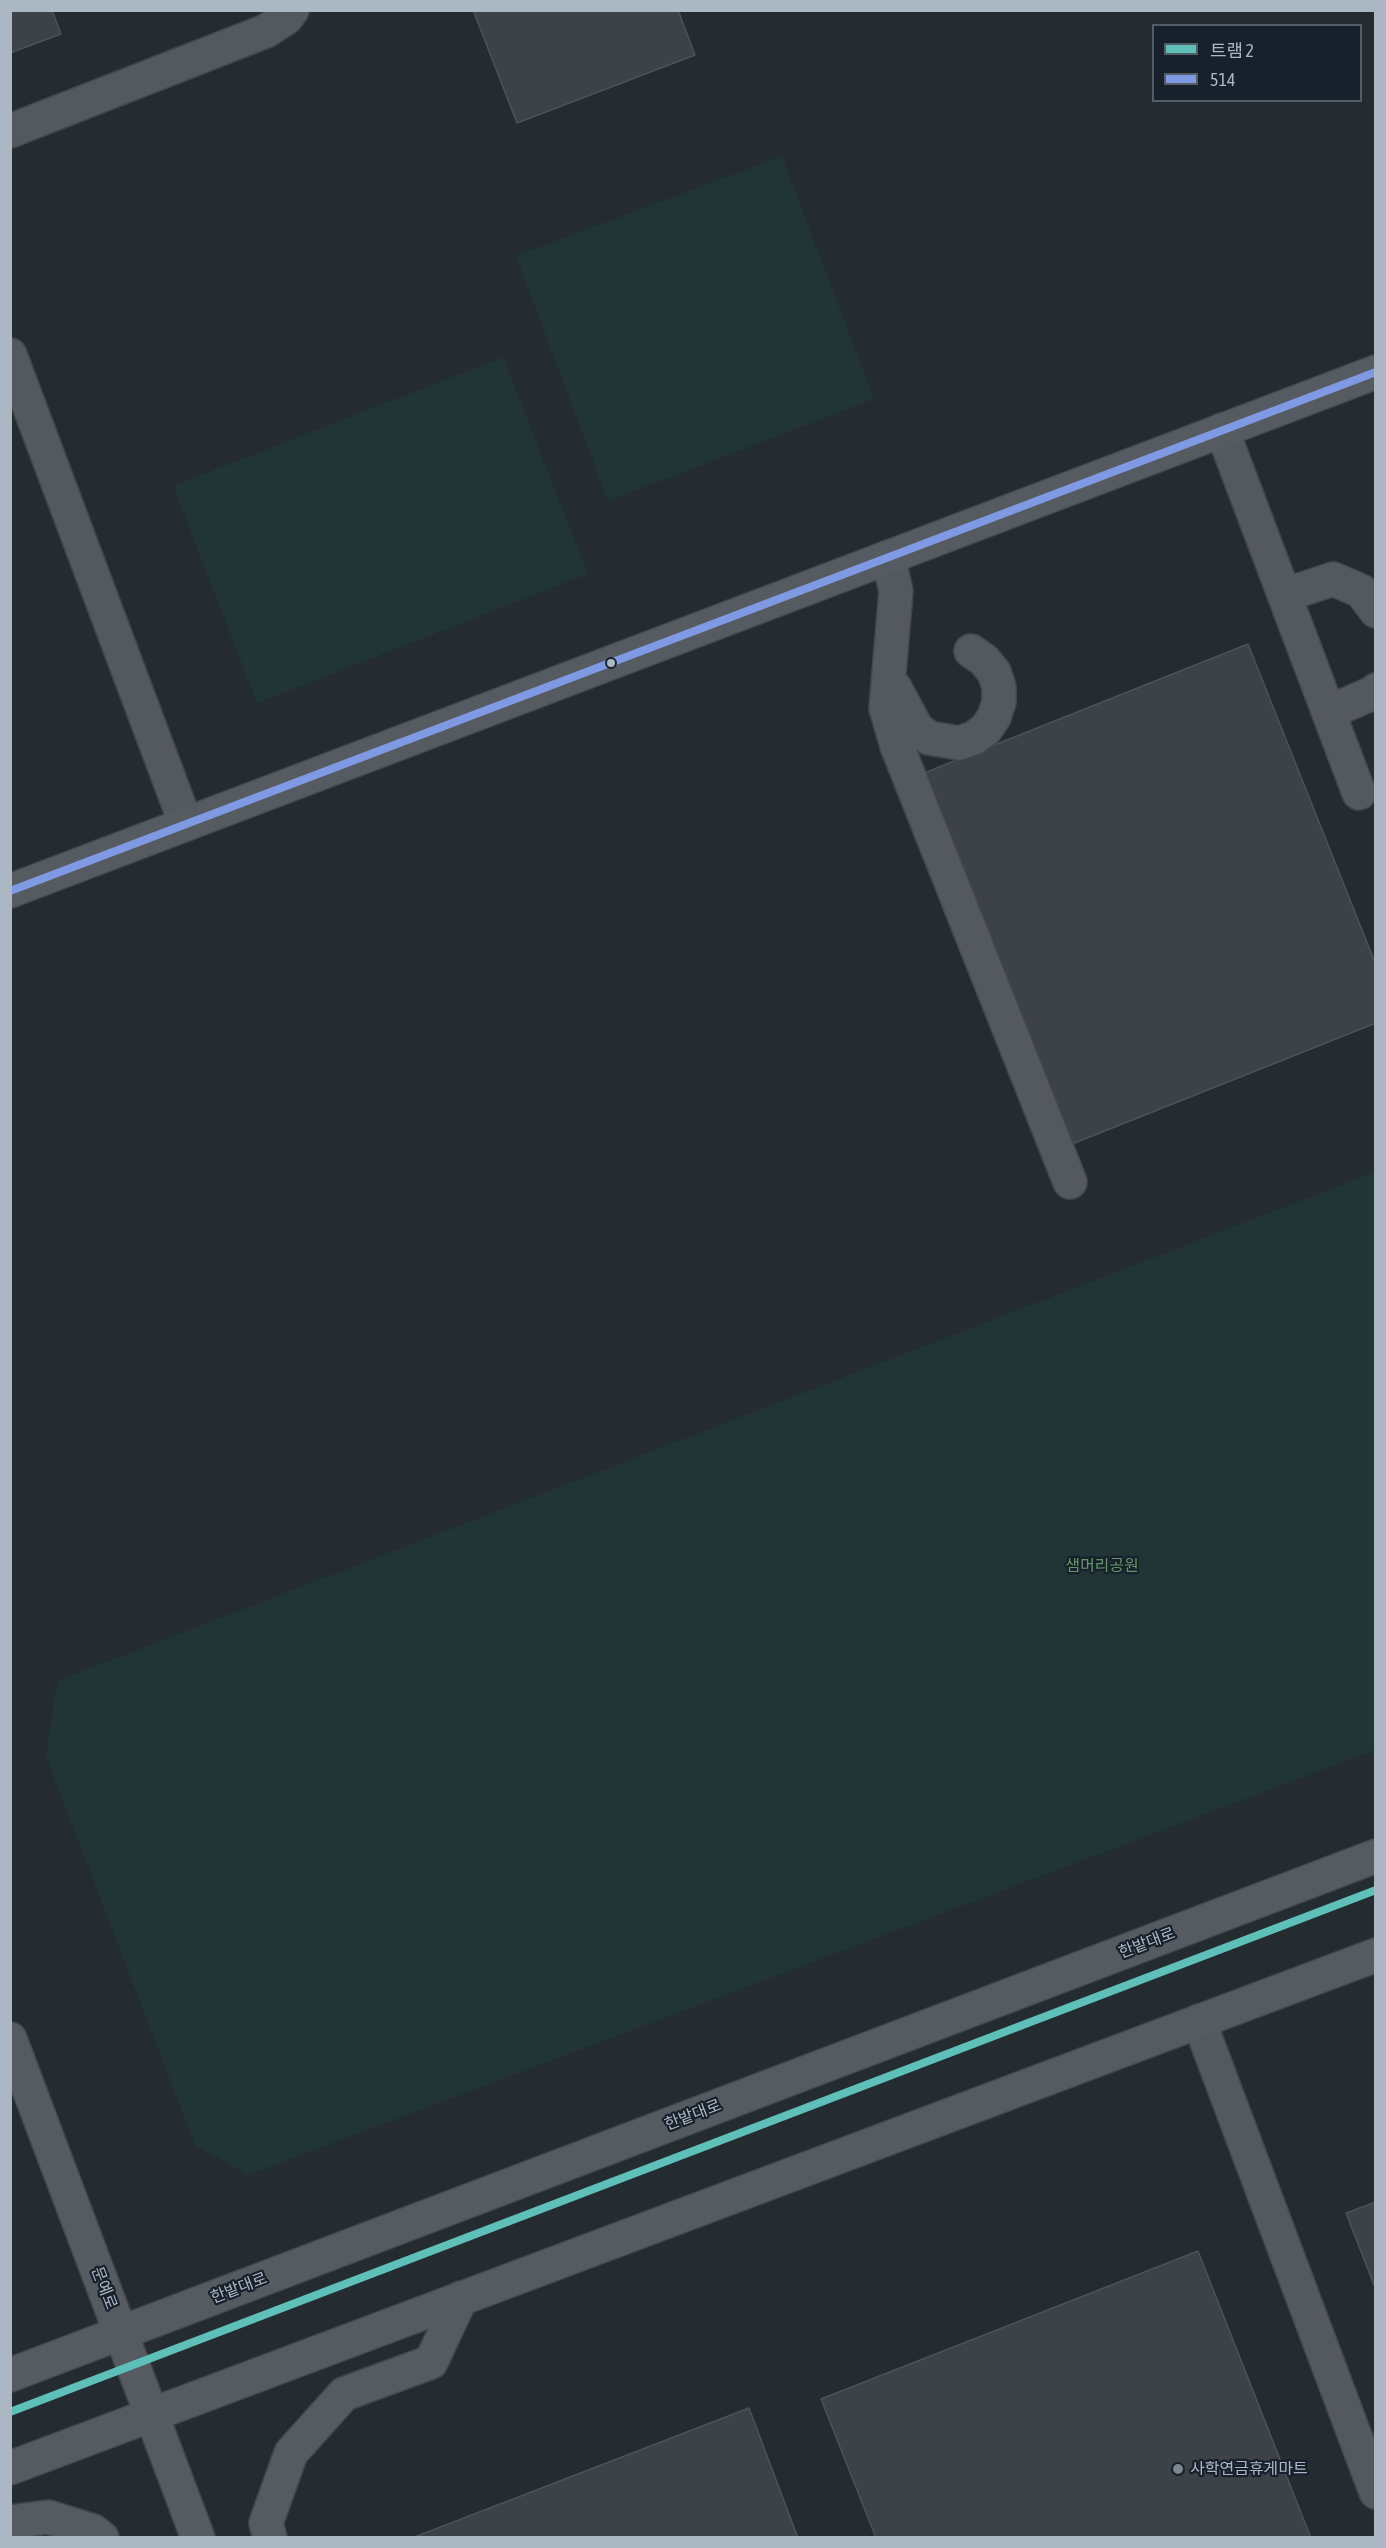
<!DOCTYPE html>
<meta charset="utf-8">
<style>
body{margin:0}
#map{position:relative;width:1386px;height:2548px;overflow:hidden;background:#242b31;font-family:"Asap Condensed","Noto Sans KR",sans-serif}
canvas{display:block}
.frame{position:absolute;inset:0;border:12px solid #acb7c4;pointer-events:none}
.legend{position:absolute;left:1152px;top:24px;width:210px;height:78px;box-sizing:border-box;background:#18212b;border:2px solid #535d68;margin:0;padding:8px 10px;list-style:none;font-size:18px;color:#acb7c4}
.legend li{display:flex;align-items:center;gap:12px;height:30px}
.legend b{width:30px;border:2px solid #535d68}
</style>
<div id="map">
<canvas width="1386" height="2548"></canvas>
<div class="frame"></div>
<ul class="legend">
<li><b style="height:8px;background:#5fc0b9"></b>트램 2</li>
<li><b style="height:8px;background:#7f99e2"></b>514</li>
</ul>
</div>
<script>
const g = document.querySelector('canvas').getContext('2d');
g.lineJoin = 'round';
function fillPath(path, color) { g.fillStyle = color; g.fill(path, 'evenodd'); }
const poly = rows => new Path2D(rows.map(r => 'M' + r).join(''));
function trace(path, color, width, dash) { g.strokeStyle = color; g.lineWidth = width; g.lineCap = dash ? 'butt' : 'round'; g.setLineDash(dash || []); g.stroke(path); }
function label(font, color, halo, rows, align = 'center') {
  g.font = font + ' "Asap Condensed","Noto Sans KR",sans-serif'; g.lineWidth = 4.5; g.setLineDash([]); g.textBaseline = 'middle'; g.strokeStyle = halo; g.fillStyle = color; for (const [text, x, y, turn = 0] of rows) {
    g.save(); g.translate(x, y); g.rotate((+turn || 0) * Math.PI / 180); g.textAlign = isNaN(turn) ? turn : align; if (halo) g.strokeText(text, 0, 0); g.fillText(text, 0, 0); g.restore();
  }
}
const green = poly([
 [782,156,874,399,608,501,516,256],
 [503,357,588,574,257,703,173,486],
 [1375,1172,1375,1750,248,2175,195,2145,46,1757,57,1681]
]);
const building = poly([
 [10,10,52,10,61,34,10,53,10,10],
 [473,10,678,10,695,55,517,123,473,10],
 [1248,644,1376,965,1376,1023,1067,1146,919,775,1248,644],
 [1376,2202,1376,2290,1346,2213,1376,2202],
 [1198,2251,1311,2538,876,2538,821,2399,1198,2251],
 [749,2408,798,2538,412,2538,749,2408]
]);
const minor = poly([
 [10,131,266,31,286,18,292,10],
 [10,355,186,824],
 [1222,430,1359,793],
 [888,557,896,591,886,708,897,746,1070,1182],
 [1285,595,1333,579,1361,591,1376,611],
 [895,688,917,729,929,738,959,743,974,738,986,729,994,717,999,702,999,687,994,672,984,660,971,651],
 [1329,712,1373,693,1376,690],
 [1199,2021,1376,2492]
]);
const major = poly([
 [10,891,1376,372],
 [10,2039,198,2538],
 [10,2375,1376,1856],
 [10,2468,1376,1955],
 [10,2522,48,2517,93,2531,102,2538],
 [270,2538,266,2523,291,2453,344,2394,431,2362,461,2298]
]);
const bus1 = poly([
 [10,891,1376,372]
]);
const tram1 = poly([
 [10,2412,1376,1890]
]);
const markers = [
 [611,663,5,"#acb7c4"],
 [1178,2469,6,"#7c8691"]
];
const parkNames = [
 ["샘머리공원",1102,1566]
];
const streetNames = [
 ["한밭대로",1147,1943,-21],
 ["한밭대로",693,2115,-21],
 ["문예로",104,2288,69],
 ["한밭대로",239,2288,-21]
];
const poiNames = [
 ["사학연금휴게마트",1190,2469]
];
fillPath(green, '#213536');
fillPath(building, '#3c4247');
trace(building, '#4b525a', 1.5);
trace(minor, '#42474c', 36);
trace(major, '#41474e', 36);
trace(minor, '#545960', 33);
trace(major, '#565b62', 33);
trace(bus1, '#7f99e2', 8);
trace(tram1, '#5fc0b9', 8);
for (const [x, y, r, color] of markers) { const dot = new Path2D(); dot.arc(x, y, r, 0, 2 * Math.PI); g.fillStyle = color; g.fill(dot); trace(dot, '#18212b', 2); }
label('16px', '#63946a', '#18212b', parkNames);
label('16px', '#acb7c4', '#18212b', streetNames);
label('16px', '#acb7c4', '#18212b', poiNames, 'left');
</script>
